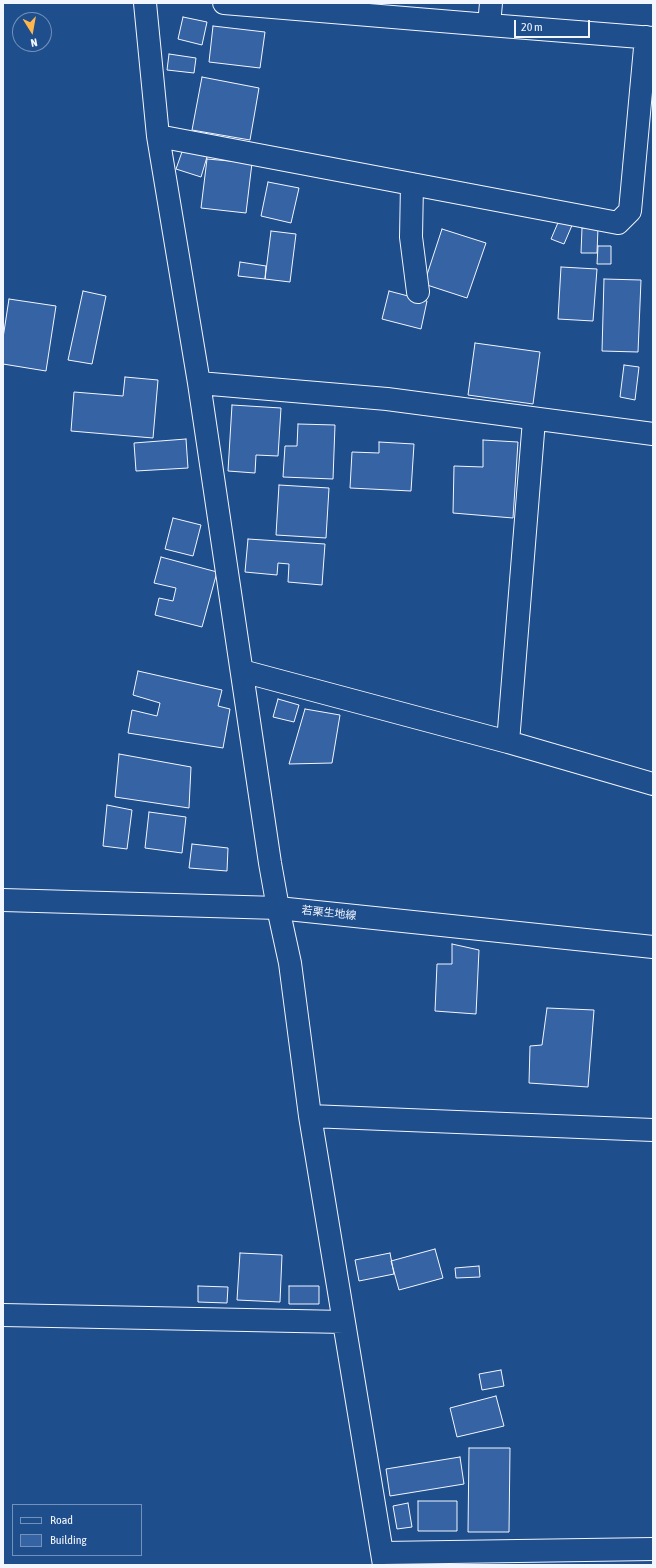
<!DOCTYPE html>
<meta charset="utf-8">
<style>
body{margin:0}
#map{position:relative;width:656px;height:1568px;overflow:hidden;background:#1f4e8c;font-family:"Asap Condensed",sans-serif}
canvas{display:block}
.frame{position:absolute;inset:0;border:4px solid #f2f6ff;pointer-events:none}
.legend{position:absolute;left:12px;top:1504px;width:130px;height:52px;box-sizing:border-box;background:#1f4e8c;border:1px solid #7391ba;margin:0;padding:5px 7px;list-style:none;font-size:12px;color:#f2f6ff}
.legend li{display:flex;align-items:center;gap:8px;height:20px}
.legend b{width:20px;border:1px solid #7391ba}
.north{position:absolute;left:12px;top:12px;width:40px;height:40px;box-sizing:border-box;background:#1f4e8c;border:1px solid #7391ba;border-radius:50%;rotate:169deg;font-size:11px;font-weight:700;line-height:16px;text-align:center;color:#f2f6ff}
.north::after{content:'';display:block;margin:auto;width:14px;height:18px;background:#ffb74d;clip-path:polygon(50% 0,100% 100%,50% 72%,0 100%)}
.scale{position:absolute;left:514px;top:20px;width:76px;height:18px;box-sizing:border-box;border:2px solid #f2f6ff;border-top:0;padding-left:5px;font-size:12px;line-height:14px;white-space:nowrap;color:#f2f6ff;-webkit-text-stroke:3px #1f4e8c;paint-order:stroke}
</style>
<div id="map">
<canvas width="656" height="1568"></canvas>
<div class="frame"></div>
<ul class="legend">
<li><b style="height:5px;background:#1f4e8c"></b>Road</li>
<li><b style="height:11px;background:#3563a3"></b>Building</li>
</ul>
<div class="north">N</div>
<div class="scale">20 m</div>
</div>
<script>
const g = document.querySelector('canvas').getContext('2d');
g.lineJoin = 'round';
function fillPath(path, color) { g.fillStyle = color; g.fill(path, 'evenodd'); }
const poly = rows => new Path2D(rows.map(r => 'M' + r).join(''));
function trace(path, color, width, dash) { g.strokeStyle = color; g.lineWidth = width; g.lineCap = dash ? 'butt' : 'round'; g.setLineDash(dash || []); g.stroke(path); }
function label(font, color, halo, rows, align = 'center') {
  g.font = font + ' "Asap Condensed","Noto Sans JP",sans-serif'; g.lineWidth = 3; g.setLineDash([]); g.textBaseline = 'middle'; g.strokeStyle = halo; g.fillStyle = color; for (const [text, x, y, turn = 0] of rows) {
    g.save(); g.translate(x, y); g.rotate((+turn || 0) * Math.PI / 180); g.textAlign = isNaN(turn) ? turn : align; if (halo) g.strokeText(text, 0, 0); g.fillText(text, 0, 0); g.restore();
  }
}
const building = poly([
 [183,17,207,22,202,45,178,39,183,17],
 [213,26,265,32,260,68,209,62,213,26],
 [169,54,196,58,194,73,167,70,169,54],
 [202,77,259,88,250,140,192,130,202,77],
 [183,149,207,157,201,177,176,169,183,149],
 [207,159,252,163,246,213,201,208,207,159],
 [268,182,299,188,291,223,261,216,268,182],
 [560,218,573,223,564,244,551,239,560,218],
 [582,228,598,228,597,253,581,253,582,228],
 [442,229,486,243,467,298,424,284,442,229],
 [271,231,296,234,290,282,265,279,271,231],
 [598,246,611,246,611,264,597,264,598,246],
 [240,262,266,266,265,279,238,276,240,262],
 [561,267,597,269,593,321,558,319,561,267],
 [604,279,641,280,638,352,602,351,604,279],
 [83,291,106,296,92,364,68,360,83,291],
 [389,291,427,301,421,329,382,319,389,291],
 [9,299,56,306,46,371,3,364,3,338,9,299],
 [475,343,540,352,533,404,468,395,475,343],
 [624,365,639,367,635,400,620,397,624,365],
 [125,377,158,380,153,438,71,431,74,392,123,396,125,377],
 [232,405,281,408,278,456,256,455,255,473,228,471,232,405],
 [298,424,335,425,333,479,283,477,285,446,297,446,298,424],
 [186,439,188,468,136,471,134,443,186,439],
 [483,440,518,442,513,518,453,513,454,466,483,467,483,440],
 [379,442,414,444,411,491,350,488,352,452,379,453,379,442],
 [279,485,329,488,326,538,276,535,279,485],
 [173,518,201,525,193,556,165,549,173,518],
 [248,539,325,544,322,585,288,582,289,564,278,563,277,575,245,572,248,539],
 [161,557,217,572,202,627,155,615,159,598,173,601,176,588,154,583,161,557],
 [138,671,222,690,218,706,230,709,223,748,128,733,132,710,157,716,160,703,133,695,138,671],
 [278,699,299,705,294,722,273,717,278,699],
 [305,709,340,715,332,763,289,764,305,709],
 [119,754,191,767,189,808,115,797,119,754],
 [107,805,132,810,127,849,103,846,107,805],
 [149,812,186,817,182,853,145,848,149,812],
 [192,844,228,848,227,871,189,868,192,844],
 [452,944,479,950,476,1014,435,1011,437,964,452,964,452,944],
 [547,1008,594,1010,588,1087,529,1083,530,1046,542,1045,547,1008],
 [435,1249,443,1278,399,1290,391,1261,435,1249],
 [240,1253,282,1255,280,1302,237,1300,240,1253],
 [390,1253,394,1274,359,1281,355,1260,390,1253],
 [479,1266,480,1277,456,1278,455,1268,479,1266],
 [198,1286,228,1287,227,1303,198,1302,198,1286],
 [289,1286,319,1286,319,1304,289,1304,289,1286],
 [501,1370,504,1386,482,1390,479,1374,501,1370],
 [496,1396,504,1426,457,1437,450,1408,496,1396],
 [469,1448,510,1448,509,1532,468,1532,469,1448],
 [460,1457,464,1484,390,1496,386,1469,460,1457],
 [418,1501,457,1501,457,1531,418,1531,418,1501],
 [408,1503,412,1527,397,1529,393,1506,408,1503]
]);
const minor = poly([
 [145,3,158,136,199,383,270,863,278,908,290,963,310,1116,384,1565],
 [224,3,489,25,491,3],
 [489,25,653,38],
 [158,136,618,223,630,211,646,37],
 [412,184,411,237,418,292],
 [199,383,387,399,653,434],
 [534,420,508,742,653,784],
 [242,671,508,742],
 [310,1116,653,1130],
 [3,1315,344,1322],
 [382,1553,653,1549]
]);
const major = poly([
 [3,900,278,908,653,947]
]);
const streetNames = [
 ["若栗生地線",329,913,6]
];
fillPath(building, '#3563a3');
trace(building, '#f2f6ff', 1);
trace(minor, '#f2f6ff', 24);
trace(major, '#f2f6ff', 24);
trace(minor, '#1f4e8c', 22);
trace(major, '#1f4e8c', 22);
label('11px', '#f2f6ff', '#1f4e8c', streetNames);
</script>
